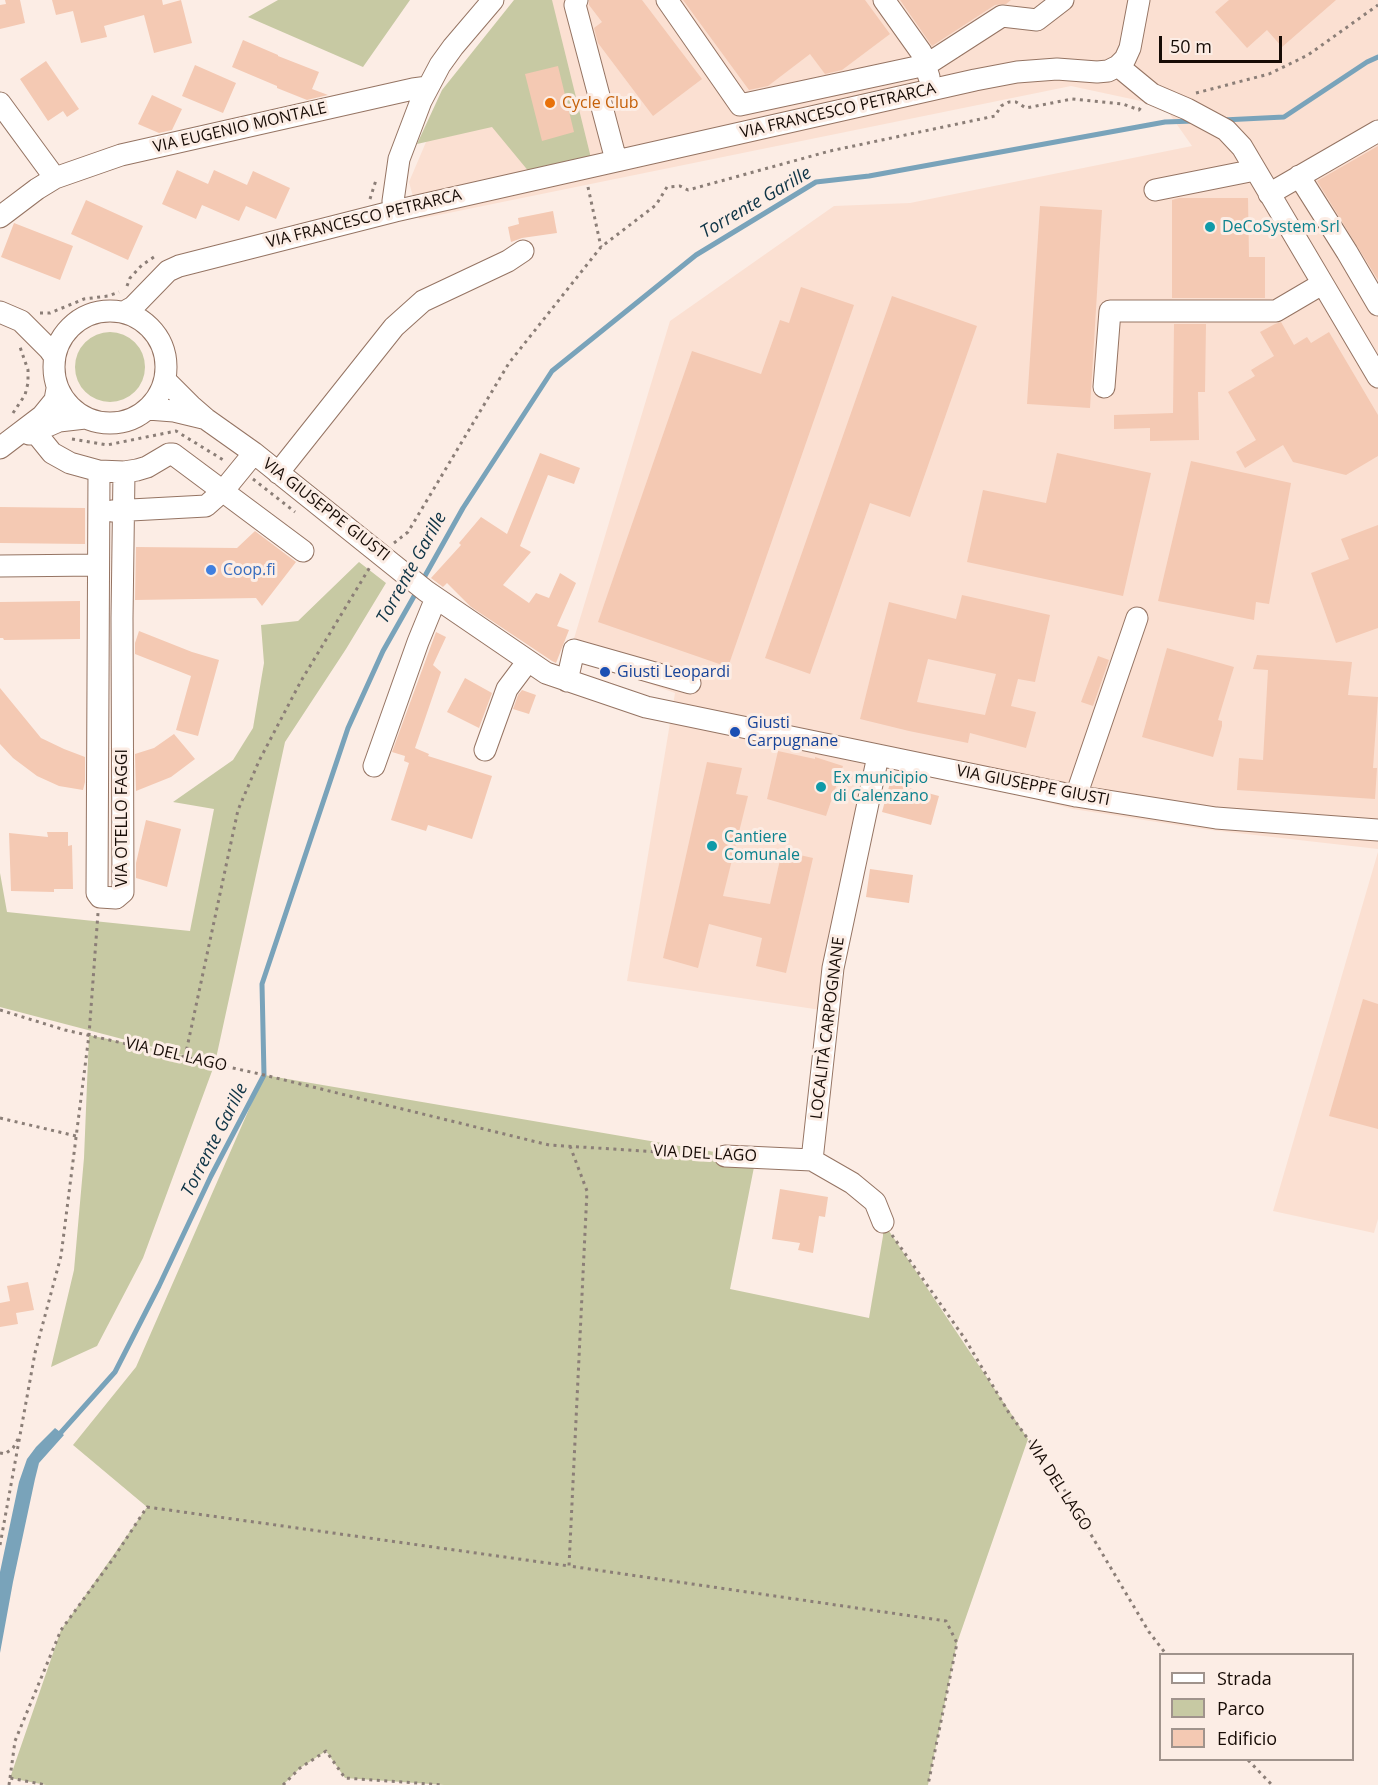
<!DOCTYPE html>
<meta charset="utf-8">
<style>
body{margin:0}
#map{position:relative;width:1378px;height:1785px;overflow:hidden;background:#fcede5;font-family:"Open Sans",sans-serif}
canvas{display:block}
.legend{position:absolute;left:1159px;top:1653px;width:195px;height:108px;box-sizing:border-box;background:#fcede5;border:2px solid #a0938c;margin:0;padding:8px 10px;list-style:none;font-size:18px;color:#170c06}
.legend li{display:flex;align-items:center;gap:12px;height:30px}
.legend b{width:30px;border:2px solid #a0938c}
.scale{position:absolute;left:1159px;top:36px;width:123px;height:27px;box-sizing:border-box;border:3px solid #170c06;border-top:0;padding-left:8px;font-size:18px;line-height:21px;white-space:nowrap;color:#170c06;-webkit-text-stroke:4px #fcede5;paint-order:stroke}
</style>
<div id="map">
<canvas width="1378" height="1785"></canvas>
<ul class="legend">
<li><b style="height:8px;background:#fff"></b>Strada</li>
<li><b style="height:16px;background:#c7c9a3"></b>Parco</li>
<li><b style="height:16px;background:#f4c9b3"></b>Edificio</li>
</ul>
<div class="scale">50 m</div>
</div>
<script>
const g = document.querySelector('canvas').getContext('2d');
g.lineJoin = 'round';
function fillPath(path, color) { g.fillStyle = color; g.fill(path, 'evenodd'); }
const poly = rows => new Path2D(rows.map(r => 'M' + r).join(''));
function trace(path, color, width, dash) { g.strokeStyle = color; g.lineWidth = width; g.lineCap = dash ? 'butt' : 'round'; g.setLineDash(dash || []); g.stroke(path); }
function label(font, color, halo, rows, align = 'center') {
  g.font = font + ' "Open Sans",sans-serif'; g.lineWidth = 6; g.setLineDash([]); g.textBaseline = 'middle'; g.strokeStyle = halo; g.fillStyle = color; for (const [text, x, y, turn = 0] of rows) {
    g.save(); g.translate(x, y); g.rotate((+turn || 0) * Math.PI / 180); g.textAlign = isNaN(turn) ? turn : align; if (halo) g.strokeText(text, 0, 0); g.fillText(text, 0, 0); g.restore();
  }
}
const built = poly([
 [527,0,1378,0,1378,849,1202,829,1073,809,870,757,821,1010,627,981,675,693,569,655,670,321,834,206,910,203,1192,146,1164,106,1071,86,419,219,409,182,449,88],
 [1378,852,1378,1219,1374,1233,1273,1211]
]);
const green = poly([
 [278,0,410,0,363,67,248,17],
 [514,0,552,0,591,158,530,173,492,127,417,144,442,90],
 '75 367a35 35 0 1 1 70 0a35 35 0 1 1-70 0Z',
 [359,562,386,583,346,649,285,742,215,1063,143,1258,97,1346,51,1367,74,1270,84,1158,89,1035,191,1057,0,1007,0,873,7,912,190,931,214,809,173,802,233,760,253,728,264,663,261,625,298,621],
 [264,1075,744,1157,755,1162,730,1289,869,1318,883,1236,883,1222,1028,1439,957,1643,928,1785,444,1785,345,1778,326,1751,300,1768,283,1785,46,1785,10,1778,61,1630,147,1507,73,1445,136,1367]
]);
const water = poly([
 [55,1428,64,1435,39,1463,35,1479,13,1582,0,1653,0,1572,19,1482,27,1459,36,1447]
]);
const stream = poly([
 [1223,120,1284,117,1367,62,1378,57],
 [421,583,463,508,552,371,696,255,816,182,869,176,1165,122,1193,121],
 [56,1438,115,1372,159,1286,211,1176,264,1075,262,984,348,728,383,651,417,591]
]);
const building = poly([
 [5,0,20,0,25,23,0,29,0,5,6,4],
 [52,0,162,0,163,5,181,0,192,43,154,53,144,15,104,26,107,37,81,43,73,11,56,15],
 [589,0,642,0,702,79,653,116,598,43,594,28,602,22,589,5],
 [683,0,865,0,890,34,842,70,825,74,810,54,768,86,749,90],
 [900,0,1011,0,1006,4,995,5,932,46],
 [1229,0,1336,0,1282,47,1267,30,1247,48,1215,12],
 [243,40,278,55,278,56,319,72,312,89,328,95,307,100,277,88,277,86,232,67],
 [46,61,79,109,67,117,63,111,48,121,20,79],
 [195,65,236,83,223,113,182,96],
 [558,66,574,132,542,141,525,74],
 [152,95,182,109,172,130,159,133,138,124],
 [1378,146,1378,280,1317,181],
 [177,170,208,184,214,170,247,185,253,171,290,188,276,219,246,206,239,221,202,205,196,219,162,204],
 [1179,198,1248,198,1249,257,1265,257,1265,298,1172,298,1172,200],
 [86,200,143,226,128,260,71,234],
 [1040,206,1102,210,1090,408,1027,404],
 [553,211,557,233,522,238,511,242,508,227,519,224,518,218],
 [14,223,73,246,60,280,1,257],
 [801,287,854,305,728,667,598,622,692,351,761,374,780,320,789,323],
 [892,296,977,326,910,517,870,503,810,674,765,658],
 [1281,322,1294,345,1307,337,1311,343,1329,332,1378,415,1378,456,1346,475,1293,462,1283,445,1245,468,1236,452,1256,440,1228,392,1255,376,1251,370,1274,356,1260,332,1275,324],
 [1174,324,1206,324,1205,392,1198,392,1199,440,1150,441,1150,428,1114,429,1114,415,1173,413],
 [540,453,580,468,574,484,548,475,520,546,531,552,503,585,529,603,536,593,549,598,560,573,576,583,557,626,569,630,556,663,552,661,471,607,447,583,443,587,431,578,461,545,459,543,481,517,507,534],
 [1057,453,1151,473,1123,596,967,562,983,490,1046,503],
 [1191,461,1291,483,1269,604,1256,602,1254,620,1158,601],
 [0,507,85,508,85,544,0,543],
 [1378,525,1378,628,1336,643,1311,573,1349,559,1341,539],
 [255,531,296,562,262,606,256,598,135,600,136,547,237,548],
 [962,595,1050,615,1035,682,1018,679,1011,706,1036,712,1026,748,970,733,968,743,909,731,860,719,889,602,956,619],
 [928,659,996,674,985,715,917,702],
 [80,601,80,639,4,640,3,638,0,638,0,602],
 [139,631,192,652,219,660,198,736,176,730,191,676,135,654,135,643],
 [436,632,446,637,433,665,441,672,415,748,429,754,428,756,492,776,472,839,428,825,426,831,391,820,409,763,404,761,405,756,392,752],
 [1167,648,1234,667,1218,720,1222,721,1222,726,1213,757,1142,737],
 [1257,655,1352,662,1348,695,1378,697,1373,768,1377,768,1375,799,1237,790,1239,758,1263,760,1268,670,1253,669],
 [1098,656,1109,660,1093,706,1081,702],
 [465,678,492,693,479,728,447,712],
 [0,688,41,738,64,749,85,757,85,782,83,790,59,786,37,776,13,758,0,744],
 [522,690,536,695,529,714,513,709,518,695],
 [174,734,195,759,171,777,136,791,135,754,154,748],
 [778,751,815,759,815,757,843,766,826,816,767,799],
 [707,762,742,768,736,794,748,796,723,896,770,904,782,851,813,858,786,973,756,966,762,938,709,924,698,968,663,958],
 [890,783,939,796,931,825,882,812],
 [146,820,181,829,167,887,136,878,136,863],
 [47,832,68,832,68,846,72,845,73,889,54,889,54,892,11,891,9,833,48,837],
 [870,869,913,875,909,903,866,897],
 [1363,999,1378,1004,1378,1129,1329,1116],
 [780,1189,828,1197,825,1217,819,1216,813,1253,798,1250,800,1243,772,1239],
 [28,1282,34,1310,16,1313,18,1324,0,1327,0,1303,10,1301,7,1286]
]);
const path = poly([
 [1196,93,1269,74,1308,55,1378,5],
 [588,187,601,247],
 [370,199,376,180],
 [127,286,130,278,142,265,154,257],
 [40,313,50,313,84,299,108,296,119,292],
 [13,413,25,395,28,383,28,370,20,347],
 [72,439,107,445,176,431,225,461],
 [253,479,295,512],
 [394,543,408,532,509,363,601,247,656,205,667,187,680,186,688,190,830,151,995,116,1001,106,1009,102,1016,102,1026,108,1072,99,1123,104,1139,110,1141,107],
 [0,1010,65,1030,264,1075,549,1145,707,1155],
 [185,1057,238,810,259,761,301,681,370,567],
 [0,1118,76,1136],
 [570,1146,587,1191,569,1566,946,1621,957,1643,928,1785],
 [892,1235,965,1339,1009,1413,1059,1481,1149,1632,1166,1654],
 [0,1453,5,1454,13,1448,18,1439],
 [0,1545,35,1353,61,1256,89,1035,98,913],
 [1248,1760,1272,1785],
 [10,1778,15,1741,61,1630,113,1559,147,1507,569,1566],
 [9,1785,10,1778,46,1785],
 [283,1785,300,1768,326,1751,345,1778,444,1785]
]);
const minor = poly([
 [577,0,575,5,616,160],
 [667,0,740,105,926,65,1002,16,1037,20,1063,0],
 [884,0,921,52,929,77],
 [1118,66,1152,94,1187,109,1226,130,1242,147,1378,377],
 [0,103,55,178],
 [1299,176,1347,252,1378,305],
 [1155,190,1255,170],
 [1269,194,1378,131],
 [395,211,393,201,399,159,421,101,440,65,453,47,493,0],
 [0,217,37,189,55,178,121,155,413,89,428,87],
 '54 367a56 56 0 1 1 112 0a56 56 0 1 1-112 0Z',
 [0,312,21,321,49,349,54,356],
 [124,312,133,307,168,271,179,266,395,211,975,80,1017,72,1057,69,1097,72,1108,71,1118,66,1125,59,1130,48,1139,0],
 [165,380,191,406,206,419,254,453,426,591,546,673,646,707,1076,796,1216,818,1378,830],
 [1104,387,1110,311,1276,311,1322,284],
 [148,409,174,411,203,418],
 [35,432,52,453,70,463,99,471,124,472,137,470,147,467,169,454,173,454,303,551],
 [29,434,59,421,85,418],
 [0,448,42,416,55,400,57,389],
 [99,471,97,893,100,897,116,898,123,892,122,618,124,472],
 [278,473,394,327,423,301,508,261,523,251],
 [112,511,206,506,223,491,254,453],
 [0,566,98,565],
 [567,681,574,650,690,683],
 [485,750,507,689,528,661],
 [374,766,418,642,436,598],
 [1076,796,1137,618],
 [725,1156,812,1160,852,1183,875,1202,883,1222],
 [812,1160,833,968,878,756]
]);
const markers = [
 [550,103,6,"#e8710a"],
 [1210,227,6,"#0f9aa8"],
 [211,570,6,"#3f7fe0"],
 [605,672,6,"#1a4fb4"],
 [735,732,6,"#1a4fb4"],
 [821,787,6,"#0f9aa8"],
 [712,846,6,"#0f9aa8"]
];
const foodNames = [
 ["Cycle Club",562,103]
];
const streetNames = [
 ["VIA FRANCESCO PETRARCA",838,111,-13],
 ["VIA EUGENIO MONTALE",240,128,-13],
 ["VIA FRANCESCO PETRARCA",364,219,-14],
 ["VIA GIUSEPPE GIUSTI",326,510,38],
 ["VIA GIUSEPPE GIUSTI",1033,786,11],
 ["VIA OTELLO FAGGI",122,818,-90],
 ["LOCALITÀ CARPOGNANE",828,1028,-83],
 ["VIA DEL LAGO",176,1055,13],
 ["VIA DEL LAGO",705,1154,3],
 ["VIA DEL LAGO",1059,1486,57]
];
const cultureNames = [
 ["DeCoSystem Srl",1222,227],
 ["Ex municipio",833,778],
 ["di Calenzano",833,796],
 ["Cantiere",724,837],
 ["Comunale",724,855]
];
const shopNames = [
 ["Coop.fi",223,570]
];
const transitNames = [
 ["Giusti Leopardi",617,672],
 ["Giusti",747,723],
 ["Carpugnane",747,741]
];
const waterNames = [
 ["Torrente Garille",756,203,-30],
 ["Torrente Garille",412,568,-61],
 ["Torrente Garille",215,1140,-63]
];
fillPath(built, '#fbe0d2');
fillPath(green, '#c7c9a3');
fillPath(water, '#79a3ba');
trace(stream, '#79a3ba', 5);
fillPath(building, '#f4c9b3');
trace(minor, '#957463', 23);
trace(path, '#8b7e77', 3, [3, 4.5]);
trace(minor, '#fff', 21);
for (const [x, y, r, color] of markers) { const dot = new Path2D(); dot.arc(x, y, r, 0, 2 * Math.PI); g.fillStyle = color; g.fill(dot); trace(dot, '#fcede5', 2); }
label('16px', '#c56008', '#fcede5', foodNames, 'left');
label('16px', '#170c06', '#fcede5', streetNames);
label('16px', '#0d838f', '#fcede5', cultureNames, 'left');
label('16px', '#366cbe', '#fcede5', shopNames, 'left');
label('16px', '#164399', '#fcede5', transitNames, 'left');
label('italic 18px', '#0e3446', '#fcede5', waterNames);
</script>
